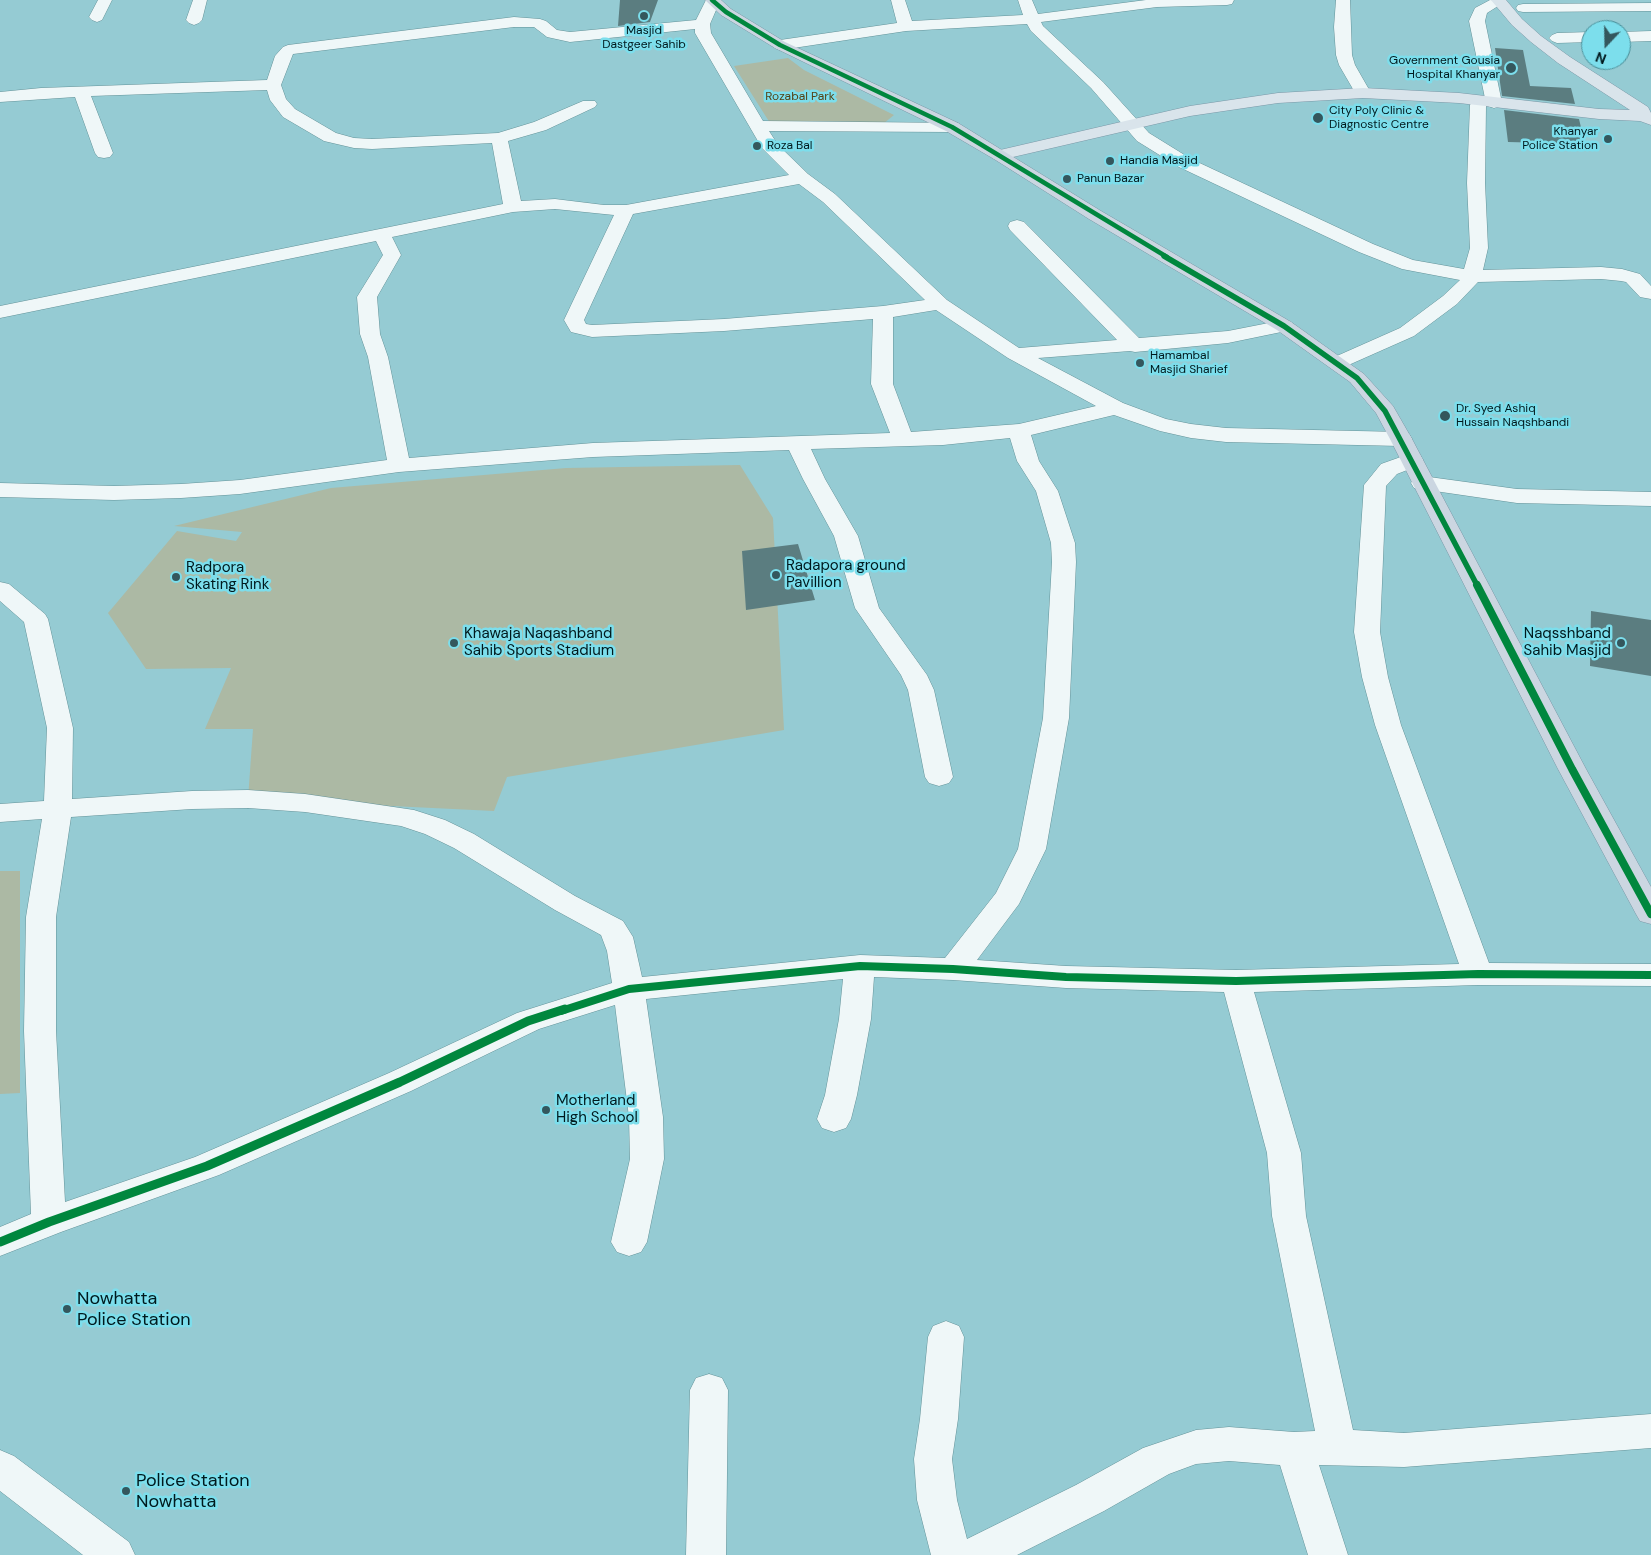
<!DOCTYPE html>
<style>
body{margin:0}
#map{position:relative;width:1651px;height:1555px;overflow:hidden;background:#95cbd3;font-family:"DM Sans",sans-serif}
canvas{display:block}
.north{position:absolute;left:1581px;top:20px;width:50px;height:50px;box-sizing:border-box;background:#7cdeec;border:1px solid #4a8f99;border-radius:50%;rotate:201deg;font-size:14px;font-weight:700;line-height:20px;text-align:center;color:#00191d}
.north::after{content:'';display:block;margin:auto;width:18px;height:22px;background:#34575d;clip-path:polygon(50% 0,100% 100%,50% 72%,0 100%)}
</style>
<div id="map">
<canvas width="1651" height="1555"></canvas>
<div class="north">N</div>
</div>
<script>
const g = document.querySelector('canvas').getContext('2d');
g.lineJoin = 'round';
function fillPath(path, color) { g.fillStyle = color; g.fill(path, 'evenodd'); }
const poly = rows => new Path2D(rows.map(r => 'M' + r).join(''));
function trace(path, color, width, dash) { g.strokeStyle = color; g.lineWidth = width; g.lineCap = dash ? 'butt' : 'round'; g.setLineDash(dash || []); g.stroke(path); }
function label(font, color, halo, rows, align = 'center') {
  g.font = font + ' "DM Sans",sans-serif'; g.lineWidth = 5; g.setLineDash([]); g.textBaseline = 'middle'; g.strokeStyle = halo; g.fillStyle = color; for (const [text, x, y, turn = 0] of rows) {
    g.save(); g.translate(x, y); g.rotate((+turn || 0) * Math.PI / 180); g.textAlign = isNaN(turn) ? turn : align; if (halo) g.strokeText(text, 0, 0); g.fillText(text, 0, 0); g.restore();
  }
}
const green = poly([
 [788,58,804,70,894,115,883,124,770,123,734,66],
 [740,465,773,518,784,730,507,777,494,811,248,799,253,729,205,729,231,668,146,669,108,613,177,531,236,541,242,532,174,526,331,488,566,468],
 [0,871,20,871,20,1093,0,1094]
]);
const building = poly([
 [620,0,658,0,650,22,618,26],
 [1495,48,1523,50,1530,86,1571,88,1575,104,1502,96],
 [1504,110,1579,119,1585,144,1508,142],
 [798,544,815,600,746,610,742,551],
 [1591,611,1651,620,1651,676,1590,666]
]);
const minor = poly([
 [98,0,112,0,102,20,97,22,92,20,89,17,98,0],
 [193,0,207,0,202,20,199,23,194,25,189,23,186,20,193,0],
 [706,0,720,1,710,24,711,33,763,121,958,123,960,127,958,131,952,132,769,131,778,145,808,174,835,194,947,300,1019,348,1117,340,1010,230,1008,226,1010,222,1017,220,1024,222,1139,338,1228,331,1284,320,1291,322,1294,326,1291,330,1228,343,1135,352,1130,351,1038,358,1123,403,1166,419,1191,424,1226,428,1401,432,1409,434,1412,439,1409,444,1401,446,1226,442,1191,438,1160,431,1114,415,1031,435,1039,461,1058,491,1075,543,1076,562,1069,718,1046,849,1019,904,977,960,1066,966,1236,970,1459,964,1375,725,1362,677,1354,632,1364,485,1381,464,1412,453,1420,455,1423,460,1420,465,1397,474,1386,486,1380,632,1388,677,1401,725,1489,963,1651,964,1651,986,1478,985,1254,992,1301,1153,1306,1216,1353,1430,1404,1433,1651,1414,1651,1448,1404,1467,1319,1465,1348,1555,1308,1555,1280,1465,1229,1461,1196,1464,1169,1474,1104,1511,1017,1555,931,1555,917,1500,914,1459,920,1419,928,1337,933,1326,946,1321,959,1326,964,1337,958,1419,952,1459,957,1500,967,1539,1076,1485,1143,1448,1196,1430,1229,1427,1294,1432,1315,1431,1272,1216,1267,1153,1224,992,1066,988,953,980,874,977,871,1019,857,1095,851,1119,846,1128,834,1132,822,1128,817,1119,825,1095,839,1019,843,979,646,999,663,1117,664,1159,647,1242,641,1252,629,1256,617,1252,611,1242,630,1159,629,1117,615,1005,539,1029,411,1091,219,1175,61,1232,0,1256,0,1227,31,1214,24,1031,26,917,42,819,0,822,0,804,44,801,47,728,24,622,0,601,0,582,9,584,45,614,48,619,73,728,72,799,192,791,248,790,305,794,414,810,445,820,474,834,575,896,623,921,633,937,642,977,860,955,945,958,996,893,1018,849,1043,718,1052,562,1051,543,1036,491,1017,461,1010,438,943,445,811,449,825,479,858,536,879,608,927,675,934,690,953,777,949,783,939,786,929,783,925,777,908,690,901,675,855,608,834,536,803,479,789,450,593,457,399,472,240,494,181,498,114,500,0,497,0,483,114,486,181,484,240,480,387,460,368,357,360,334,357,297,383,255,376,241,0,318,0,306,503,204,492,143,372,149,354,148,324,141,283,117,270,100,267,90,91,96,113,153,110,157,104,158,98,157,95,153,75,97,0,102,0,92,41,88,267,80,275,56,283,47,288,45,514,17,540,19,546,21,557,30,570,32,696,20,706,0],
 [514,27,534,27,547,37,570,42,695,29,695,33,762,148,789,175,626,205,604,205,555,199,521,201,508,141,546,130,595,107,597,104,595,101,583,101,534,122,498,133,372,139,354,138,336,133,295,109,286,99,281,85,293,54,514,27],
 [799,184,823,202,925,300,883,306,724,319,592,325,586,324,584,320,633,214,799,184],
 [555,209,614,215,564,320,571,332,592,337,724,331,873,319,871,384,890,433,593,443,409,458,388,357,380,334,377,297,401,255,392,237,513,212,555,209],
 [936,310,1008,358,1096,406,1019,424,911,432,893,384,893,317,936,310],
 [248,808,305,812,401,826,425,834,454,848,555,910,601,935,607,951,612,983,517,1013,389,1073,195,1157,65,1202,56,1031,56,917,71,817,192,809,248,808],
 [891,0,905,0,912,21,1023,15,1018,0,1032,0,1038,14,1146,0,1234,0,1232,4,1227,5,1157,7,1041,22,1043,26,1103,82,1149,133,1191,159,1373,244,1413,260,1464,269,1470,248,1467,183,1470,105,1472,102,1484,102,1486,105,1485,183,1488,248,1483,270,1601,267,1622,269,1640,274,1651,286,1651,299,1640,297,1626,282,1621,281,1601,279,1478,282,1457,304,1414,336,1344,367,1337,369,1330,367,1327,363,1330,359,1400,328,1443,296,1460,280,1402,269,1359,252,1179,167,1137,141,1091,88,1031,31,1027,24,906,31,780,50,775,48,772,45,775,42,780,40,897,23,891,0],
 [1336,0,1350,0,1352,55,1355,65,1371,93,1369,96,1357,96,1339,65,1336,55,1334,27,1336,0],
 [1490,0,1506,1,1487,13,1485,21,1502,103,1500,106,1494,108,1488,106,1486,103,1469,21,1475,8,1490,0],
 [1651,3,1651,11,1523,12,1518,11,1516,8,1518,5,1523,4,1651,3],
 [1651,31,1651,41,1621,42,1621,32,1651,31],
 [1591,32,1591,42,1557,43,1552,41,1549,38,1552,35,1557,33,1591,32],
 [1422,476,1517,489,1651,492,1651,506,1517,503,1414,488,1411,483,1414,478,1422,476],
 [709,1374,722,1378,728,1390,726,1555,686,1555,690,1390,696,1378,709,1374],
 [0,1450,14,1456,129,1542,135,1555,83,1555,0,1491,0,1450]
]);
const major = poly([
 [1491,0,1506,0,1522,19,1541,36,1570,57,1648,107,1651,113,1651,125,1640,121,1599,119,1459,103,1363,98,1278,103,1190,116,1000,160,994,159,991,155,994,151,1000,150,1190,106,1278,93,1363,88,1459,93,1599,109,1630,110,1558,63,1531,42,1512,25,1491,0]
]);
const highway = poly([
 [705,0,721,0,731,9,785,42,958,123,1101,211,1291,322,1364,374,1393,406,1412,439,1586,769,1651,887,1651,924,1640,921,1636,914,1558,769,1390,439,1376,413,1350,382,1277,330,1089,219,994,159,946,131,775,48,721,15,705,0]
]);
const cyclewayFar3 = poly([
 [712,0,726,12,780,45,952,127,1167,257]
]);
const cyclewayFar2 = poly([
 [1164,256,1284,326,1357,378,1385,411,1478,587]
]);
const cyclewayFar1 = poly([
 [1477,585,1572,769,1651,914],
 [561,1011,629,989,860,966,953,969,1066,977,1236,981,1478,974,1651,975]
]);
const cycleway = poly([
 [0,1242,49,1222,207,1166,400,1082,528,1021,565,1009]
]);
const markers = [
 [644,16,5,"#34575d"],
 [1511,68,6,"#34575d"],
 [1318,118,6,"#34575d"],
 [1608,139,5,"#34575d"],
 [757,146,5,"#34575d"],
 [1110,161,5,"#34575d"],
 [1067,179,5,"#34575d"],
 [1140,363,5,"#34575d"],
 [1445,416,6,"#34575d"],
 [776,575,5,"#34575d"],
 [176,577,5,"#34575d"],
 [454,643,5,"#34575d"],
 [1621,643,5,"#34575d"],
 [546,1110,5,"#34575d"],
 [67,1309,5,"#34575d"],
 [126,1491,5,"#34575d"]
];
const farPoinames = [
 ["Masjid",644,31,"center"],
 ["Dastgeer Sahib",644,45,"center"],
 ["Government Gousia",1500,61,"right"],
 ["Hospital Khanyar",1500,75,"right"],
 ["City Poly Clinic &",1329,111],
 ["Diagnostic Centre",1329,125],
 ["Khanyar",1598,132,"right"],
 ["Police Station",1598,146,"right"],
 ["Roza Bal",767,146],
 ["Handia Masjid",1120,161],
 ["Panun Bazar",1077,179],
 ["Hamambal",1150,356],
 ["Masjid Sharief",1150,370],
 ["Dr. Syed Ashiq",1456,409],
 ["Hussain Naqshbandi",1456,423]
];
const farParknames = [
 ["Rozabal Park",800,97]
];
const poiNames = [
 ["Radapora ground",786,566],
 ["Pavillion",786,583],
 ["Radpora",186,568],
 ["Skating Rink",186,585],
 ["Khawaja Naqashband",464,634],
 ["Sahib Sports Stadium",464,651],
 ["Naqsshband",1611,634,"right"],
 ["Sahib Masjid",1611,651,"right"],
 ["Motherland",556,1101],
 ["High School",556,1118]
];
const nearPoinames = [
 ["Nowhatta",77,1299],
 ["Police Station",77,1320],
 ["Police Station",136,1481],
 ["Nowhatta",136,1502]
];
fillPath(green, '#acb9a4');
fillPath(building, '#5b7d80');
trace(minor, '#639298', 1);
trace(major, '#7a97a6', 1);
trace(highway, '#7a97a6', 1);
fillPath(minor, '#eff7f8');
fillPath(major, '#d9e4eb');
fillPath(highway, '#cbd6e1');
trace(cyclewayFar3, '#00873e', 4.5);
trace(cyclewayFar2, '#00873e', 5.5);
trace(cyclewayFar1, '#00873e', 8);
trace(cycleway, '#00873e', 9);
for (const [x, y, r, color] of markers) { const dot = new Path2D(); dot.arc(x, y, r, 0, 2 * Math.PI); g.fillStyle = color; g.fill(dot); trace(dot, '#7cdeec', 2); }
label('12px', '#00191d', '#7cdeec', farPoinames, 'left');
label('12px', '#544215', '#7cdeec', farParknames);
label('15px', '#00191d', '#7cdeec', poiNames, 'left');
label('18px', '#00191d', '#7cdeec', nearPoinames, 'left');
</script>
